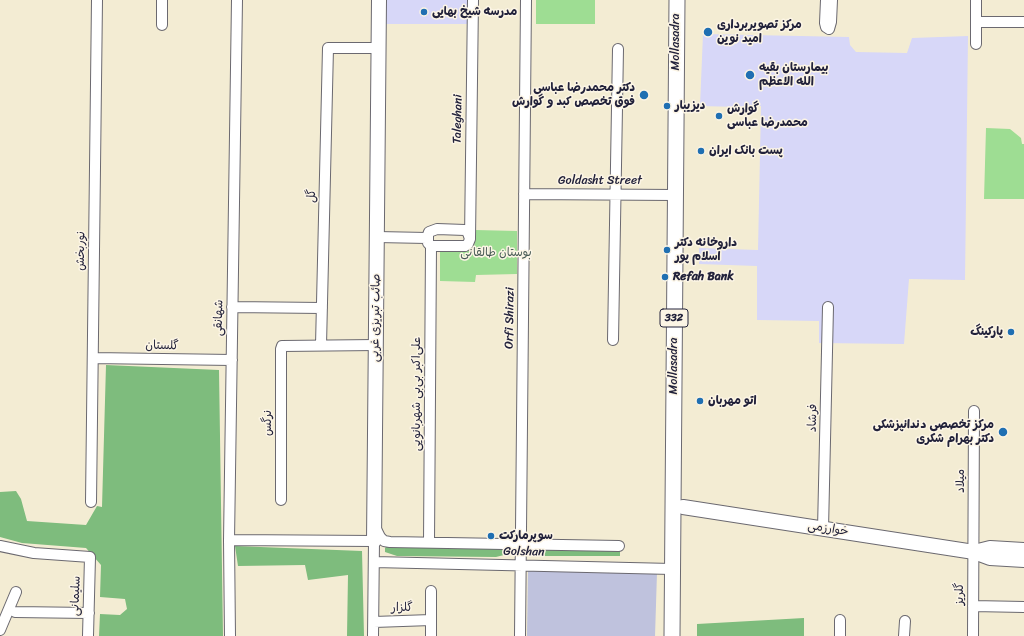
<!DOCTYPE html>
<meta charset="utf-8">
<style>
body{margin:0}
canvas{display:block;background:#f3ecd3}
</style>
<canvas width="1024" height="636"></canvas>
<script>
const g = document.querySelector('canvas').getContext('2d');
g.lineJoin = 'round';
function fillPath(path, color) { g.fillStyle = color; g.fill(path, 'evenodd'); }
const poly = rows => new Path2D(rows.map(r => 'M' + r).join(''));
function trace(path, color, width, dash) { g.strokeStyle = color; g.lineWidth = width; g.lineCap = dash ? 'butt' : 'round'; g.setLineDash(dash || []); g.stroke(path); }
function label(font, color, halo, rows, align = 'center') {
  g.font = font + ' Sriracha,"Playpen Sans Arabic",sans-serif'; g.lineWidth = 3; g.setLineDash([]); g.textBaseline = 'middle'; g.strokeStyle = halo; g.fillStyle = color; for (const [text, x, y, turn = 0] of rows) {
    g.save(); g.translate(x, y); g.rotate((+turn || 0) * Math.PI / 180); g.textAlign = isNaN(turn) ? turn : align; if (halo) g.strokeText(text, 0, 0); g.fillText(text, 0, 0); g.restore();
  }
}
const built = poly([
 [381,0,468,0,468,24,381,24],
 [703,34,849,37,850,45,856,52,907,53,912,38,968,36,965,280,909,279,904,344,819,343,819,321,757,320,757,266,699,264,699,248,758,250,761,106,739,107,700,106]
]);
const industrial = poly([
 [528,568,657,572,655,636,527,636]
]);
const green = poly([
 [536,0,595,0,595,24,536,24],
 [986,128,1010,129,1021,138,1022,144,1024,144,1024,199,984,199],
 [475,230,517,231,517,274,476,275,475,282,440,281,440,252,442,250,445,250,474,251]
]);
const forest = poly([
 [106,365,219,370,223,636,99,636,100,614,120,615,127,609,125,599,100,597,101,565,86,548,22,543,0,537,0,492,16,491,21,499,27,521,86,525,97,506,102,507],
 [235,546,362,551,364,636,347,636,348,575,308,580,305,565,238,566],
 [387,546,396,547,511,549,504,555,496,557,397,556,385,552,385,548],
 [537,549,618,549,620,551,620,556,537,556,535,554],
 [804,618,804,636,697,636,697,624]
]);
const street = poly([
 [162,0,162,25],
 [826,0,825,23,826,27,829,29,831,22,832,0],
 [976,22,1024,22],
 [976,44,976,0],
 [524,194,675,195],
 [437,229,465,230,468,233,470,239,468,244,465,246,431,246,428,243,428,235,429,232,437,229],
 [377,237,427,238],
 [470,239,473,0],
 [232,307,322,308],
 [613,340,618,49],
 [321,345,328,48,379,48],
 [93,358,232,360],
 [281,500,281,349,282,346,376,345],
 [91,502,97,0],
 [375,527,380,537,384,541,390,542,619,546],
 [823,529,828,307],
 [229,540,374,541,373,636],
 [429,542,431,246],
 [0,546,34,553,90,557,88,636],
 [374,562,672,569],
 [431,591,431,636],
 [973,606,1024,607],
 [15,612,89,613],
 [374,622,431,620],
 [0,630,16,592],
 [230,636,229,540,237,0],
 [520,636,526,0],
 [840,636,840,620],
 [904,636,905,621],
 [973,636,974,411]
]);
const secondary = poly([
 [683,507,974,552,990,558,1024,560],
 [374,541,379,0],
 [974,552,990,548,1024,550]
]);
const primary = poly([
 [672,636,677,0]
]);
const markers = [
 [424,12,4,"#1f6fb2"],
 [708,32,5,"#1f6fb2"],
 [750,75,5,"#1f6fb2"],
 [644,95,5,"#1f6fb2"],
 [667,106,4,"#1f6fb2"],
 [719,116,4,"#1f6fb2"],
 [701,151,4,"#1f6fb2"],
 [667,250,4,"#1f6fb2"],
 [665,277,4,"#1f6fb2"],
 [1011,332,4,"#1f6fb2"],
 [700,401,4,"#1f6fb2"],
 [1003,432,5,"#1f6fb2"],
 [491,536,4,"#1f6fb2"]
];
const shields = [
 [674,318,28]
];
const shieldNames = [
 ["332",674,318]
];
const poiNames = [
 ["مدرسه شیخ بهایی",432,12],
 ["مرکز تصویربرداری",717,25],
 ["امید نوین",717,39],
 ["بیمارستان بقیه",759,68],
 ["الله الاعظم",759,82],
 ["دکتر محمدرضا عباسی",635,88,"right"],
 ["فوق تخصص کبد و گوارش",635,102,"right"],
 ["دیزیبار",675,106],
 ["گوارش",727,109],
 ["محمدرضا عباسی",727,123],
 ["پست بانک ایران",709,151],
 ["داروخانه دکتر",675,243],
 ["اسلام پور",675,257],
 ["Refah Bank",673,277],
 ["پارکینگ",1003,332,"right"],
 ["اتو مهربان",708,401],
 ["مرکز تخصصی دندانپزشکی",994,425,"right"],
 ["دکتر بهرام شکری",994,439,"right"],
 ["سوپرمارکت",499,536]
];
const streetNames = [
 ["Mollasadra",676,42,-90],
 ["Taleghani",458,119,-89],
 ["Goldasht Street",600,181],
 ["گل",312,196,-89],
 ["نوربخش",81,251,-89],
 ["شهانقی",219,318,-89],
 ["صائب تبریزی غربی",376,318,-89],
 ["Orfi Shirazi",510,318,-89],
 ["گلستان",162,346,1],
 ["Mollasadra",674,366,-90],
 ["علی‌اکبر بی‌بی شهربانویی",417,394,-90],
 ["فرشاد",813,418,-89],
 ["نرگس",268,423,-90],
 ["میلاد",961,481,-90],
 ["خوارزمی",828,529,9],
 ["Golshan",524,552,1],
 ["گلریز",960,594,-90],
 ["سلیمانی",76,596,-88],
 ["گلزار",402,608,-1]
];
const parkNames = [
 ["بوستان طالقانی",496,253]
];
fillPath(built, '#d7d7f8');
fillPath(industrial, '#bfc2dd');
fillPath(green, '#9edd93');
fillPath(forest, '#7ebc7d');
trace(street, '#6b6970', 12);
trace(secondary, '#6b6970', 16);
trace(primary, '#6b6970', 17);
trace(street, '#fff', 10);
trace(secondary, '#fff', 14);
trace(primary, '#fff', 15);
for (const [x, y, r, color] of markers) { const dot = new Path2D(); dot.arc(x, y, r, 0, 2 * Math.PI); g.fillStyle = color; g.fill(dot); trace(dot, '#fcf5e5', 1.5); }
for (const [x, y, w] of shields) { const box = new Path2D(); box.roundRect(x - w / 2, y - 9, w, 18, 3); g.fillStyle = '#fcf5e5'; g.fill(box); trace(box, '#22223b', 1); }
label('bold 11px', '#22223b', null, shieldNames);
label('bold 12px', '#22223b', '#fcf5e5', poiNames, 'left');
label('12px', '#22223b', '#fcf5e5', streetNames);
label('12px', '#475a55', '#fcf5e5', parkNames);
</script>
